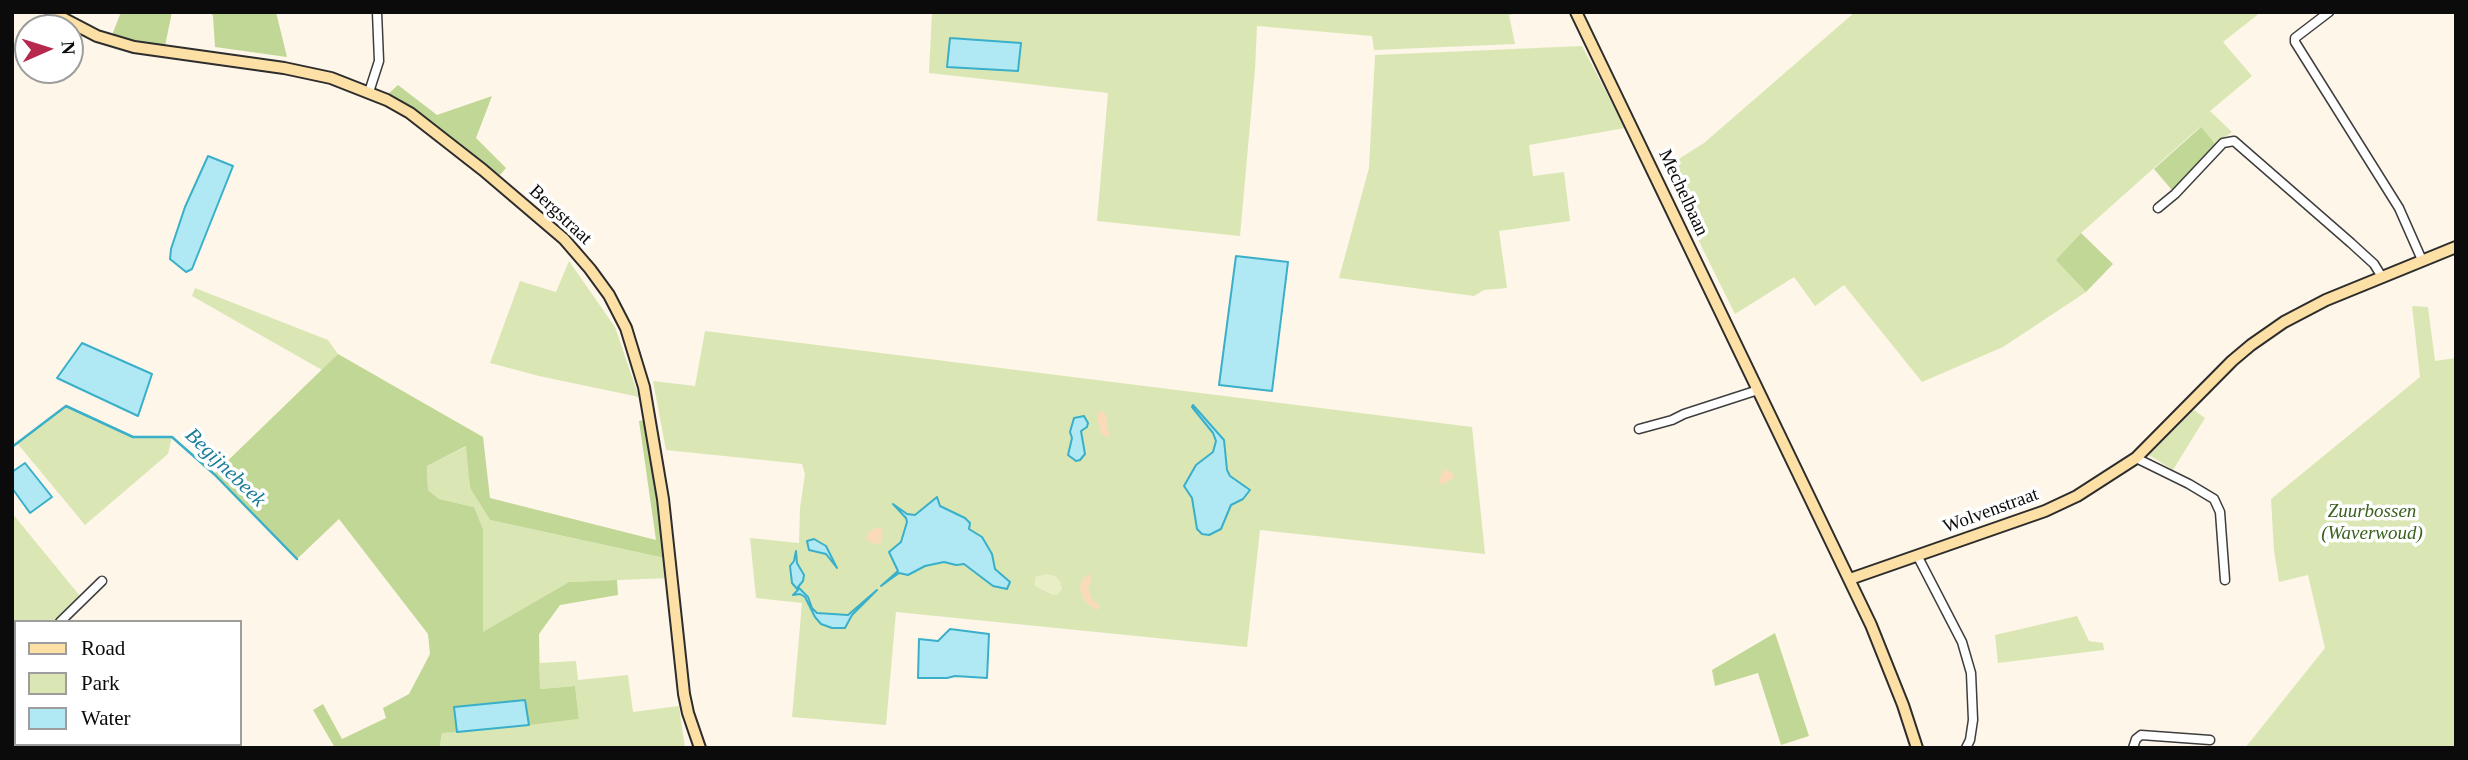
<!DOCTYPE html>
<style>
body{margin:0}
#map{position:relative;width:2468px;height:760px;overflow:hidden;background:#fef6e9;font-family:Georgia,serif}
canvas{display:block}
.frame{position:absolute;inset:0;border:14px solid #0b0b0b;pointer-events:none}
.legend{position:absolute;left:14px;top:620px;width:228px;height:126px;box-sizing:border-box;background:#fff;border:2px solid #9d9d9d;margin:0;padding:9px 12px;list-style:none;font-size:21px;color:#0b0b0b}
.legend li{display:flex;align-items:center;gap:14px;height:35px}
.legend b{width:35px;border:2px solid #9d9d9d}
.north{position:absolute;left:14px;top:14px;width:70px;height:70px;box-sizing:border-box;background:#fff;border:2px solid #9d9d9d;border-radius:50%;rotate:87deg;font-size:19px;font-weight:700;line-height:28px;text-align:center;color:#0b0b0b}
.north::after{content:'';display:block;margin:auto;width:24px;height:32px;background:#b6284e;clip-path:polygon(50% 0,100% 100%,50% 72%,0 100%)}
</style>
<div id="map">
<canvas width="2468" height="760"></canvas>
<div class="frame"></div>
<ul class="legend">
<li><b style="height:9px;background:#fde0a6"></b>Road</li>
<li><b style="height:19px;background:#dae7b5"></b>Park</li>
<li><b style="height:19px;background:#b0e9f4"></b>Water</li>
</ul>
<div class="north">N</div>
</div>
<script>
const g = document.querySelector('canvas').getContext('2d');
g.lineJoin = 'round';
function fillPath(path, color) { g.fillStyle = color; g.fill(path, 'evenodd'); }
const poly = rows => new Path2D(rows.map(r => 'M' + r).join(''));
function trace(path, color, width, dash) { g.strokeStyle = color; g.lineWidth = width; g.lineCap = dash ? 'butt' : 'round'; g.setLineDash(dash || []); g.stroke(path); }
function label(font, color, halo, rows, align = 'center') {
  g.font = font + ' Georgia,serif'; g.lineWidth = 7; g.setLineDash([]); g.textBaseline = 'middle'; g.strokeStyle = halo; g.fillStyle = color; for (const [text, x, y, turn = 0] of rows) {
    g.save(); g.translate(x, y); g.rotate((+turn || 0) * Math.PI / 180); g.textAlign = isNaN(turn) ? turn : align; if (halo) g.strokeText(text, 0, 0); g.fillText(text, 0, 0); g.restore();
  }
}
const green = poly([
 [932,12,1521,12,1509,15,1515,44,1374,50,1372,36,1257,26,1255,69,1240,236,1097,221,1108,93,929,73],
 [1855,12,2261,12,2223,42,2252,76,2210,111,2232,132,2215,144,2200,127,2081,233,2057,260,2086,292,2003,347,1922,382,1844,285,1815,306,1794,277,1735,314,1663,169,1704,143],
 [1582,46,1625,128,1529,145,1533,176,1564,172,1570,221,1499,231,1507,288,1484,290,1474,296,1339,278,1369,168,1375,55],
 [569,261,615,327,639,397,539,376,490,363,520,281,556,292],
 [195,288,328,340,338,354,322,370,192,296],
 [2412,306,2428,307,2435,361,2456,358,2456,748,2245,748,2325,648,2308,575,2279,582,2274,551,2271,499,2420,377],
 [705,331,1472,427,1485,554,1260,530,1247,647,896,612,886,725,792,717,802,603,756,598,750,538,799,543,800,508,805,474,802,464,666,450,653,381,695,386],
 [66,406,133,437,172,437,168,454,85,525,17,443],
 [2194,410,2205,418,2173,470,2149,455],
 [467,446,470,488,490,520,669,559,670,578,569,582,483,633,483,529,474,507,439,499,428,490,427,466],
 [12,513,80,596,54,622,16,622,16,659,12,654],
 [2077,616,2089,641,2103,643,2104,650,1998,663,1995,635],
 [576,661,578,680,628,675,633,712,679,706,685,748,440,748,442,733,579,719,575,686,540,689,540,663],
 [147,744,234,744,234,748,147,748]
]);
const forest = poly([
 [121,12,172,12,165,46,133,42,112,35],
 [210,12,276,12,287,57,215,47,213,16],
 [398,85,437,115,492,96,476,138,506,168,500,175,388,94],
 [2201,127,2221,151,2177,196,2154,169],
 [2081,233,2113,264,2086,292,2056,260],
 [338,354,483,437,490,498,656,540,639,421,649,419,669,559,490,520,470,488,466,446,427,466,428,490,439,499,474,507,483,529,483,632,569,582,617,580,618,595,560,605,539,634,540,689,575,686,579,719,529,725,525,700,454,707,457,732,442,733,440,746,335,748,313,710,323,704,342,739,386,718,383,708,409,694,430,654,428,634,339,519,297,559,214,474],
 [1775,633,1809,736,1781,745,1758,673,1715,686,1712,670]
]);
const sand = poly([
 [1103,411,1107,418,1107,427,1110,434,1108,438,1101,433,1097,418,1098,413],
 [1444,469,1452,472,1454,478,1442,485,1438,481],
 [876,528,881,528,883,532,881,535,882,542,877,544,869,542,866,537,869,532],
 [1088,574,1092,578,1088,589,1092,599,1100,606,1098,611,1085,602,1080,589,1082,580]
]);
const pitch = poly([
 [1046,574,1055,576,1060,581,1062,589,1058,594,1053,595,1035,586,1035,577]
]);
const water = poly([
 [950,38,1021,43,1018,71,947,67,950,38],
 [208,156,233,166,192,269,186,272,170,259,171,249,185,207,208,156],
 [1236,256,1288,262,1272,391,1219,385,1236,256],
 [82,343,152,374,138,416,57,378,82,343],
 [1193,405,1224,440,1227,470,1230,476,1250,490,1243,499,1231,505,1221,529,1209,535,1202,534,1197,529,1192,498,1184,486,1196,465,1213,452,1216,441,1213,433,1192,407,1193,405],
 [1084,416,1088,423,1087,427,1081,431,1085,454,1080,460,1076,461,1068,455,1072,438,1070,432,1074,418,1084,416],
 [25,463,52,497,30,513,12,488,12,472,25,463],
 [937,497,940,506,965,518,970,523,969,529,982,537,992,554,995,569,1010,582,1007,589,993,586,964,564,956,565,944,562,925,566,908,575,899,573,881,586,898,571,889,552,901,542,907,522,906,518,893,504,907,514,915,515,937,497],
 [814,539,826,546,837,568,826,554,809,550,807,541,814,539],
 [796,551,797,563,804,575,803,581,798,587,808,597,812,608,817,613,848,615,877,590,852,615,845,628,832,628,821,624,815,617,805,597,800,594,793,595,798,590,792,583,790,566,794,561,796,551],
 [950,629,989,634,987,678,955,676,947,678,918,678,919,639,938,641,950,629],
 [525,700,529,725,457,732,454,707,525,700]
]);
const stream = poly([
 [12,447,66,406,133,437,172,437,214,474,297,559]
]);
const street = poly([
 [2329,12,2295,38,2295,42,2399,208,2422,260],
 [369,92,379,61,377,12],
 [2158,208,2175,194,2223,143,2234,141,2351,243,2374,264,2382,277],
 [1639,429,1672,420,1684,414,1758,390],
 [2136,458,2189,484,2214,499,2220,512,2225,580],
 [1918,557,1962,642,1971,673,1973,720,1970,740,1966,748],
 [60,622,102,581],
 [135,748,135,744],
 [2133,748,2136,739,2141,735,2210,740]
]);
const secondary = poly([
 [51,12,97,36,134,47,284,68,331,78,387,100,410,113,483,170,564,239,590,269,609,295,626,328,644,387,663,499,684,694,688,713,700,748],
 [1576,12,1871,625,1903,705,1917,748],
 [1850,579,2045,511,2077,496,2136,458,2232,361,2251,345,2284,322,2326,300,2456,247]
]);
const streetNames = [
 ["Mechelbaan",1683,193,65],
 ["Bergstraat",560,215,43],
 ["Wolvenstraat",1991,511,-20]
];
const parkNames = [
 ["Zuurbossen",2372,512],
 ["(Waverwoud)",2372,534]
];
const waterNames = [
 ["Begijnebeek",225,468,44]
];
fillPath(green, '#dae7b5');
fillPath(forest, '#c1d795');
fillPath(sand, '#f9dcb7');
fillPath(pitch, '#e9eec6');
fillPath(water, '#b0e9f4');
trace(water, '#39afc9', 2);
trace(stream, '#39afc9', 2.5);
trace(street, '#3e3e3e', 11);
trace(secondary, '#2d2d2d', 14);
trace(street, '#fff', 8);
trace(secondary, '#fde0a6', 10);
label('19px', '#0b0b0b', '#fff', streetNames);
label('italic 19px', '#3a601e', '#fff', parkNames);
label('italic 21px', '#197c98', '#fff', waterNames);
</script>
